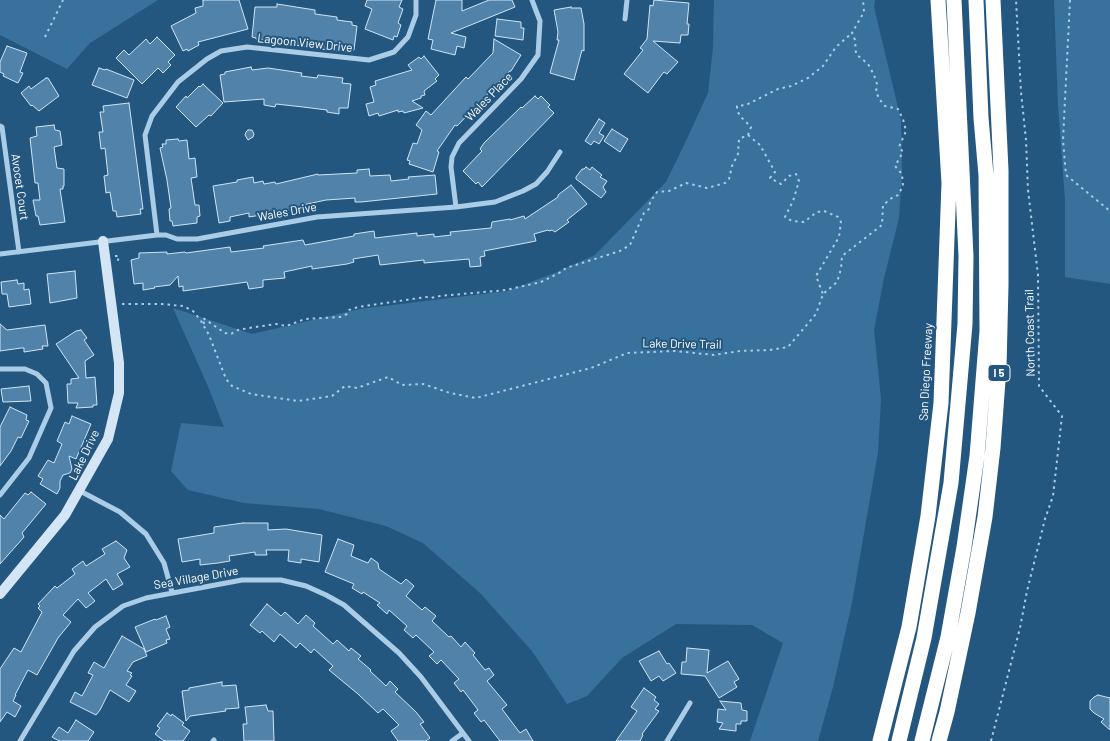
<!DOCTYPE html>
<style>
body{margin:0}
canvas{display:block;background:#24577f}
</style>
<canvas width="1110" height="741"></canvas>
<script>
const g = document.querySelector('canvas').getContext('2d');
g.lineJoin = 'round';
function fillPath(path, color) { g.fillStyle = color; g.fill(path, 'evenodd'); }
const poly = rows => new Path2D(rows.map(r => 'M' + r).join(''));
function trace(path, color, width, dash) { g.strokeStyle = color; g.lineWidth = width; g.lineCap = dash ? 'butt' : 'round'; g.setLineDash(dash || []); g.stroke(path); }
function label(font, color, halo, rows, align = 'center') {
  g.font = font + ' Barlow,sans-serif'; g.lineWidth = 4; g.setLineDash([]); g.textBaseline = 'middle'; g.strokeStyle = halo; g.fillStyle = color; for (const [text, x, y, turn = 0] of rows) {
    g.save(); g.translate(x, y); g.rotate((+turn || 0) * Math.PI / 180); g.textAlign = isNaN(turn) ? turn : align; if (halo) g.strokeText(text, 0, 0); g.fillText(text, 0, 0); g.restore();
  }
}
const green = poly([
 [0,0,158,0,90,43,67,69,0,35],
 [714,0,875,0,874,7,901,120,902,171,899,218,884,278,874,330,881,399,878,452,852,603,833,687,818,741,750,741,783,643,752,625,676,624,622,658,587,696,567,704,532,651,480,593,423,543,386,526,319,509,244,503,188,490,171,471,181,423,224,427,207,384,173,308,252,334,360,309,507,291,557,272,595,255,666,182,685,143,708,93,713,47],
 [1054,0,1110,0,1110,284,1065,277,1065,200,1058,105]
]);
const building = poly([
 [203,0,239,0,248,29,198,42,199,45,188,51,187,49,183,51,171,26,196,13,195,8,203,6,203,0],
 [367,0,402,0,399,7,403,9,398,23,401,25,397,37,394,36,393,40,365,29,372,9,365,6,367,0],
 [436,0,462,0,462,11,489,0,512,0,515,7,451,33,466,37,464,48,457,46,455,55,431,49,433,40,428,39,436,0],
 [654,0,689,3,687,24,689,24,688,35,681,35,680,43,653,41,678,62,667,74,664,72,663,73,648,93,624,74,643,50,640,48,647,39,650,5,653,6,654,0],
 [277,4,315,10,315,14,337,17,337,20,352,22,352,25,357,26,354,50,349,50,349,52,320,49,256,39,256,38,252,37,255,7,277,7,277,4],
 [571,7,571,8,581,8,584,24,584,51,582,50,574,80,550,73,559,40,557,40,558,32,554,10,571,7],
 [497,19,521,22,521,28,524,28,523,40,495,36,497,19],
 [157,37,175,55,168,62,171,65,163,73,158,68,142,84,116,58,124,50,129,55,146,39,150,44,157,37],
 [494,39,521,55,511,71,510,71,457,126,455,125,437,151,439,152,433,172,409,164,410,161,407,160,413,143,417,144,422,130,416,125,426,111,431,115,466,77,468,79,493,53,494,39],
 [7,46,27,53,20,72,23,73,18,83,3,76,4,74,0,72,0,62,7,46],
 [424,56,439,75,435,79,437,81,424,91,425,95,421,96,421,98,412,101,423,108,404,113,403,111,398,112,398,110,379,116,378,113,369,116,366,104,374,102,370,87,376,85,375,81,412,70,408,65,419,57,421,59,424,56],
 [251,67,252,70,268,68,302,73,301,76,317,78,318,75,343,78,342,83,351,84,348,108,339,108,339,114,327,112,327,110,303,107,276,104,275,107,264,105,264,99,224,102,220,75,225,74,225,72,251,67],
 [99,68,105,70,106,69,134,80,127,98,92,85,99,68],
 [46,78,48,78,59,96,39,111,32,105,31,106,21,93,29,86,31,89,46,78],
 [203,84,223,103,211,116,209,115,196,127,176,107,186,96,187,98,199,86,200,87,203,84],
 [535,96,538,99,541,96,550,105,548,107,554,113,482,187,478,182,476,184,463,171,482,151,480,149,484,143,521,107,522,108,535,96],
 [129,103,143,209,140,209,141,214,117,217,116,211,113,211,110,192,106,193,104,176,108,175,105,148,101,149,99,132,103,132,100,112,104,112,103,106,129,103],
 [599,119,605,123,599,133,604,136,599,144,594,141,591,145,585,141,599,119],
 [54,125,55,130,60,131,62,145,54,147,57,168,64,169,64,186,63,186,63,189,60,189,65,222,40,225,38,216,36,216,33,200,40,200,38,183,35,183,30,138,37,136,36,127,54,125],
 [612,129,628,139,620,152,604,141,612,129],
 [248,130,252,130,254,134,253,137,248,140,245,135,246,132,248,130],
 [178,139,179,141,187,140,189,159,195,158,197,177,191,178,195,205,199,205,200,216,197,217,197,223,173,226,172,221,170,221,169,209,171,208,167,180,160,148,163,147,162,144,166,144,166,140,178,139],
 [586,167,590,170,592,167,602,175,600,177,607,181,603,187,606,192,601,198,576,179,576,177,582,169,584,169,586,167],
 [369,169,370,176,390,175,391,181,409,179,408,177,435,175,437,194,361,202,355,202,355,198,326,200,303,205,303,208,249,217,249,213,230,217,230,221,219,223,213,186,237,182,237,180,253,177,254,183,263,181,264,184,275,182,276,184,318,174,318,175,357,173,357,170,369,169],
 [571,185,587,204,567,220,569,222,555,232,552,230,549,231,548,230,534,234,536,241,484,251,485,256,480,257,481,266,470,267,469,259,424,263,424,260,380,265,378,255,353,259,354,262,347,264,312,269,312,266,284,272,285,278,263,280,263,287,249,289,247,282,183,291,183,286,179,287,178,276,170,285,154,287,155,288,143,290,143,283,134,284,131,260,139,258,139,253,167,252,167,254,185,252,186,253,230,247,231,252,264,248,263,246,303,240,305,245,354,236,354,234,374,231,375,238,417,233,417,236,434,234,434,237,451,235,450,232,491,228,492,222,510,219,510,220,524,216,525,219,558,197,558,195,571,185],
 [75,271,77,298,50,303,47,274,75,271],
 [17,280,18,284,24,283,24,290,29,289,31,304,9,307,7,294,2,294,1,282,17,280],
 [0,324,7,330,45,325,48,346,42,346,43,349,24,352,24,348,21,348,0,351,0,324],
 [81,330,87,338,84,340,94,355,85,361,86,378,95,377,97,405,93,405,93,407,76,408,78,403,68,403,67,384,71,384,71,379,79,378,56,344,76,331,81,330],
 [29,386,31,401,3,402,1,389,29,386],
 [10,407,27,415,26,420,29,421,21,438,18,437,11,451,0,466,0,427,10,407],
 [72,416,91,424,76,459,69,456,72,469,70,473,63,475,60,481,60,488,57,494,40,484,43,479,38,476,48,460,54,463,62,444,57,441,65,422,69,424,72,416],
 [31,492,46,504,22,533,24,537,0,564,0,515,4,519,25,493,28,495,31,492],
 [243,523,268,523,268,530,286,529,322,535,319,562,301,559,301,563,288,561,289,550,266,550,267,555,255,555,255,552,229,556,230,561,218,563,200,565,200,559,182,562,178,539,214,533,214,527,243,523],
 [338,539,354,545,351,556,368,563,371,558,378,563,379,569,401,584,406,579,414,586,406,596,422,610,425,607,436,616,432,621,449,637,451,636,461,647,465,642,475,653,473,655,485,670,489,668,494,675,487,681,507,705,502,709,520,733,526,729,533,741,500,741,484,720,481,722,474,713,478,710,463,690,461,692,454,683,459,679,441,660,437,664,429,656,434,652,416,635,413,638,404,630,407,626,389,610,387,614,377,605,380,603,363,592,362,594,352,588,354,584,325,572,338,539],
 [116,541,127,550,124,558,130,567,117,574,123,584,113,590,106,579,88,593,95,601,86,608,78,599,63,615,71,622,58,638,37,675,28,670,15,695,16,695,13,701,21,706,15,717,7,712,0,722,0,669,14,648,21,652,42,612,38,608,40,606,38,604,55,586,57,588,75,574,72,569,83,561,86,566,105,554,102,549,116,541],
 [267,604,281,616,285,612,298,624,306,615,315,623,313,626,333,644,337,640,349,651,351,648,361,656,358,659,371,670,370,671,386,686,390,681,398,689,395,692,416,712,424,722,420,724,430,738,426,741,398,741,391,731,399,725,383,709,378,713,358,694,329,670,333,666,314,649,311,653,300,643,296,648,280,634,274,642,262,631,260,633,250,625,267,604],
 [166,616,170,627,166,629,170,639,166,640,167,643,146,652,135,627,155,619,156,620,166,616],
 [122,636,144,649,147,656,133,662,127,671,132,673,130,675,132,676,126,685,136,691,129,702,110,690,100,710,96,715,70,702,75,692,82,696,93,675,88,673,94,662,104,668,122,636],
 [687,648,709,650,707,673,728,661,739,679,734,682,737,687,719,698,705,676,681,674,682,662,686,662,687,648],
 [659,651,667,664,669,663,676,673,663,681,659,676,651,681,639,661,659,651],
 [222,682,222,686,236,685,239,708,225,709,226,711,190,716,186,721,182,691,189,690,189,688,222,682],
 [644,688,656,697,654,700,659,704,655,709,659,711,642,734,643,735,640,741,616,741,637,711,631,707,644,688],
 [1098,695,1110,698,1110,730,1101,722,1104,719,1094,713,1090,709,1090,701,1094,697,1098,695],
 [720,701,741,703,742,710,747,711,747,721,741,721,741,724,736,724,736,731,719,729,723,723,717,722,718,709,726,710,720,701],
 [266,705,268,711,273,711,274,741,244,741,243,724,247,724,245,707,266,705],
 [167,713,171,716,172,714,184,723,182,725,190,731,183,741,164,741,155,734,160,728,157,726,167,713],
 [76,720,94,732,88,741,59,741,52,737,59,727,68,733,76,720]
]);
const path = poly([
 [1070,0,1063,140,1066,175,1110,211],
 [45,37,63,0],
 [748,135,760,145,775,172,770,178,781,184,789,176,796,174,799,181,793,201,785,217,792,221,804,222,817,212,824,211,838,217,841,222,839,237,816,276,823,294],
 [115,256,119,256,117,264],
 [122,304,162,304,183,306,193,311,201,321,209,335,226,379,232,386,251,394,298,401,332,396,345,386,357,388,388,377,402,385,423,384,450,393,476,398,591,368,627,353,675,351,714,355,740,351,770,350,788,347,816,314,823,294,837,282,841,269,842,256,882,225,883,205,893,197,898,195,903,186,902,174,895,166,903,152,899,147,906,131,903,119,898,109,885,106,880,100,876,92,877,84,874,75,868,64,856,54,855,40,852,33,864,12,863,0],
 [204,324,203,318,225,333,231,334,238,330,249,328,276,324,286,326,305,319,340,317,347,314,349,310,358,307,426,297,431,298,440,296,506,290,541,282,561,272,566,268,620,251,630,245,644,213,649,209,650,202,657,192,669,191,686,183,707,188,725,183,729,179,732,166,738,154,739,139,748,135,751,127,740,116,737,110,737,106,746,105,778,89,791,86,808,78,823,66,836,47,852,33],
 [991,741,1020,628,1027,591,1045,519,1053,496,1062,416,1039,386,1038,275,1028,190,1026,140,1021,92,1016,0]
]);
const street = poly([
 [625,19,627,0],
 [0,126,2,127,19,252],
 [456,207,451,167,452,157,459,143,521,79,538,55,540,21,532,0],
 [157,235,145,135,152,116,178,82,207,59,221,51,247,47,369,60,394,52,408,37,416,15,416,0],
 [0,254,157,235,166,235,177,239,197,239,317,217,456,207,495,202,523,191,536,184,547,172,560,152],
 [0,369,25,369,37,374,46,383,51,408,29,458,0,495],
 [80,491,120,512,146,534,164,563,172,592],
 [20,741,74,651,95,627,123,606,146,598,242,580,281,580,306,586,326,595,344,605,399,653,421,677,469,741],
 [213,741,214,740],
 [452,741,463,733],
 [667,741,690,703]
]);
const secondary = poly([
 [0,594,65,515,108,439,119,393,119,363,103,241]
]);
const highway = poly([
 [880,741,909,627,928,516,941,403,949,183,938,0],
 [899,741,924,638,951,483,965,324,966,256,954,0],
 [922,741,948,637,964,547,977,456,987,331,986,175,981,118,976,0],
 [939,741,947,712,968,613,985,517,993,448,999,367,1001,285,1001,170,993,0]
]);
const shields = [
 [999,373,22]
];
const shieldNames = [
 ["I 5",999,373]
];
const streetNames = [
 ["Lagoon View Drive",305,43,6],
 ["Wales Place",489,97,-46],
 ["Avocet Court",20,187,82],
 ["Wales Drive",287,212,-10],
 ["North Coast Trail",1030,333,-91],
 ["Lake Drive Trail",682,344,1],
 ["San Diego Freeway",926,372,-87],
 ["Lake Drive",84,455,-64],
 ["Sea Village Drive",196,578,-10]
];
fillPath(green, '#39719d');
fillPath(building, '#5183aa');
trace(building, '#cee4f5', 1);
trace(path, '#aacce6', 2, [2.5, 4]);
trace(street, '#aacce6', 5);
trace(secondary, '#d4e6f5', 10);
trace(highway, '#fff', 15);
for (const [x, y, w] of shields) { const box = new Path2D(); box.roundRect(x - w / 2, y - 8.5, w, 17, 4); g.fillStyle = '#24577f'; g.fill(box); trace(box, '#fff', 1); }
label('bold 11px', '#fff', null, shieldNames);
label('12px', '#fff', '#24577f', streetNames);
</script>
